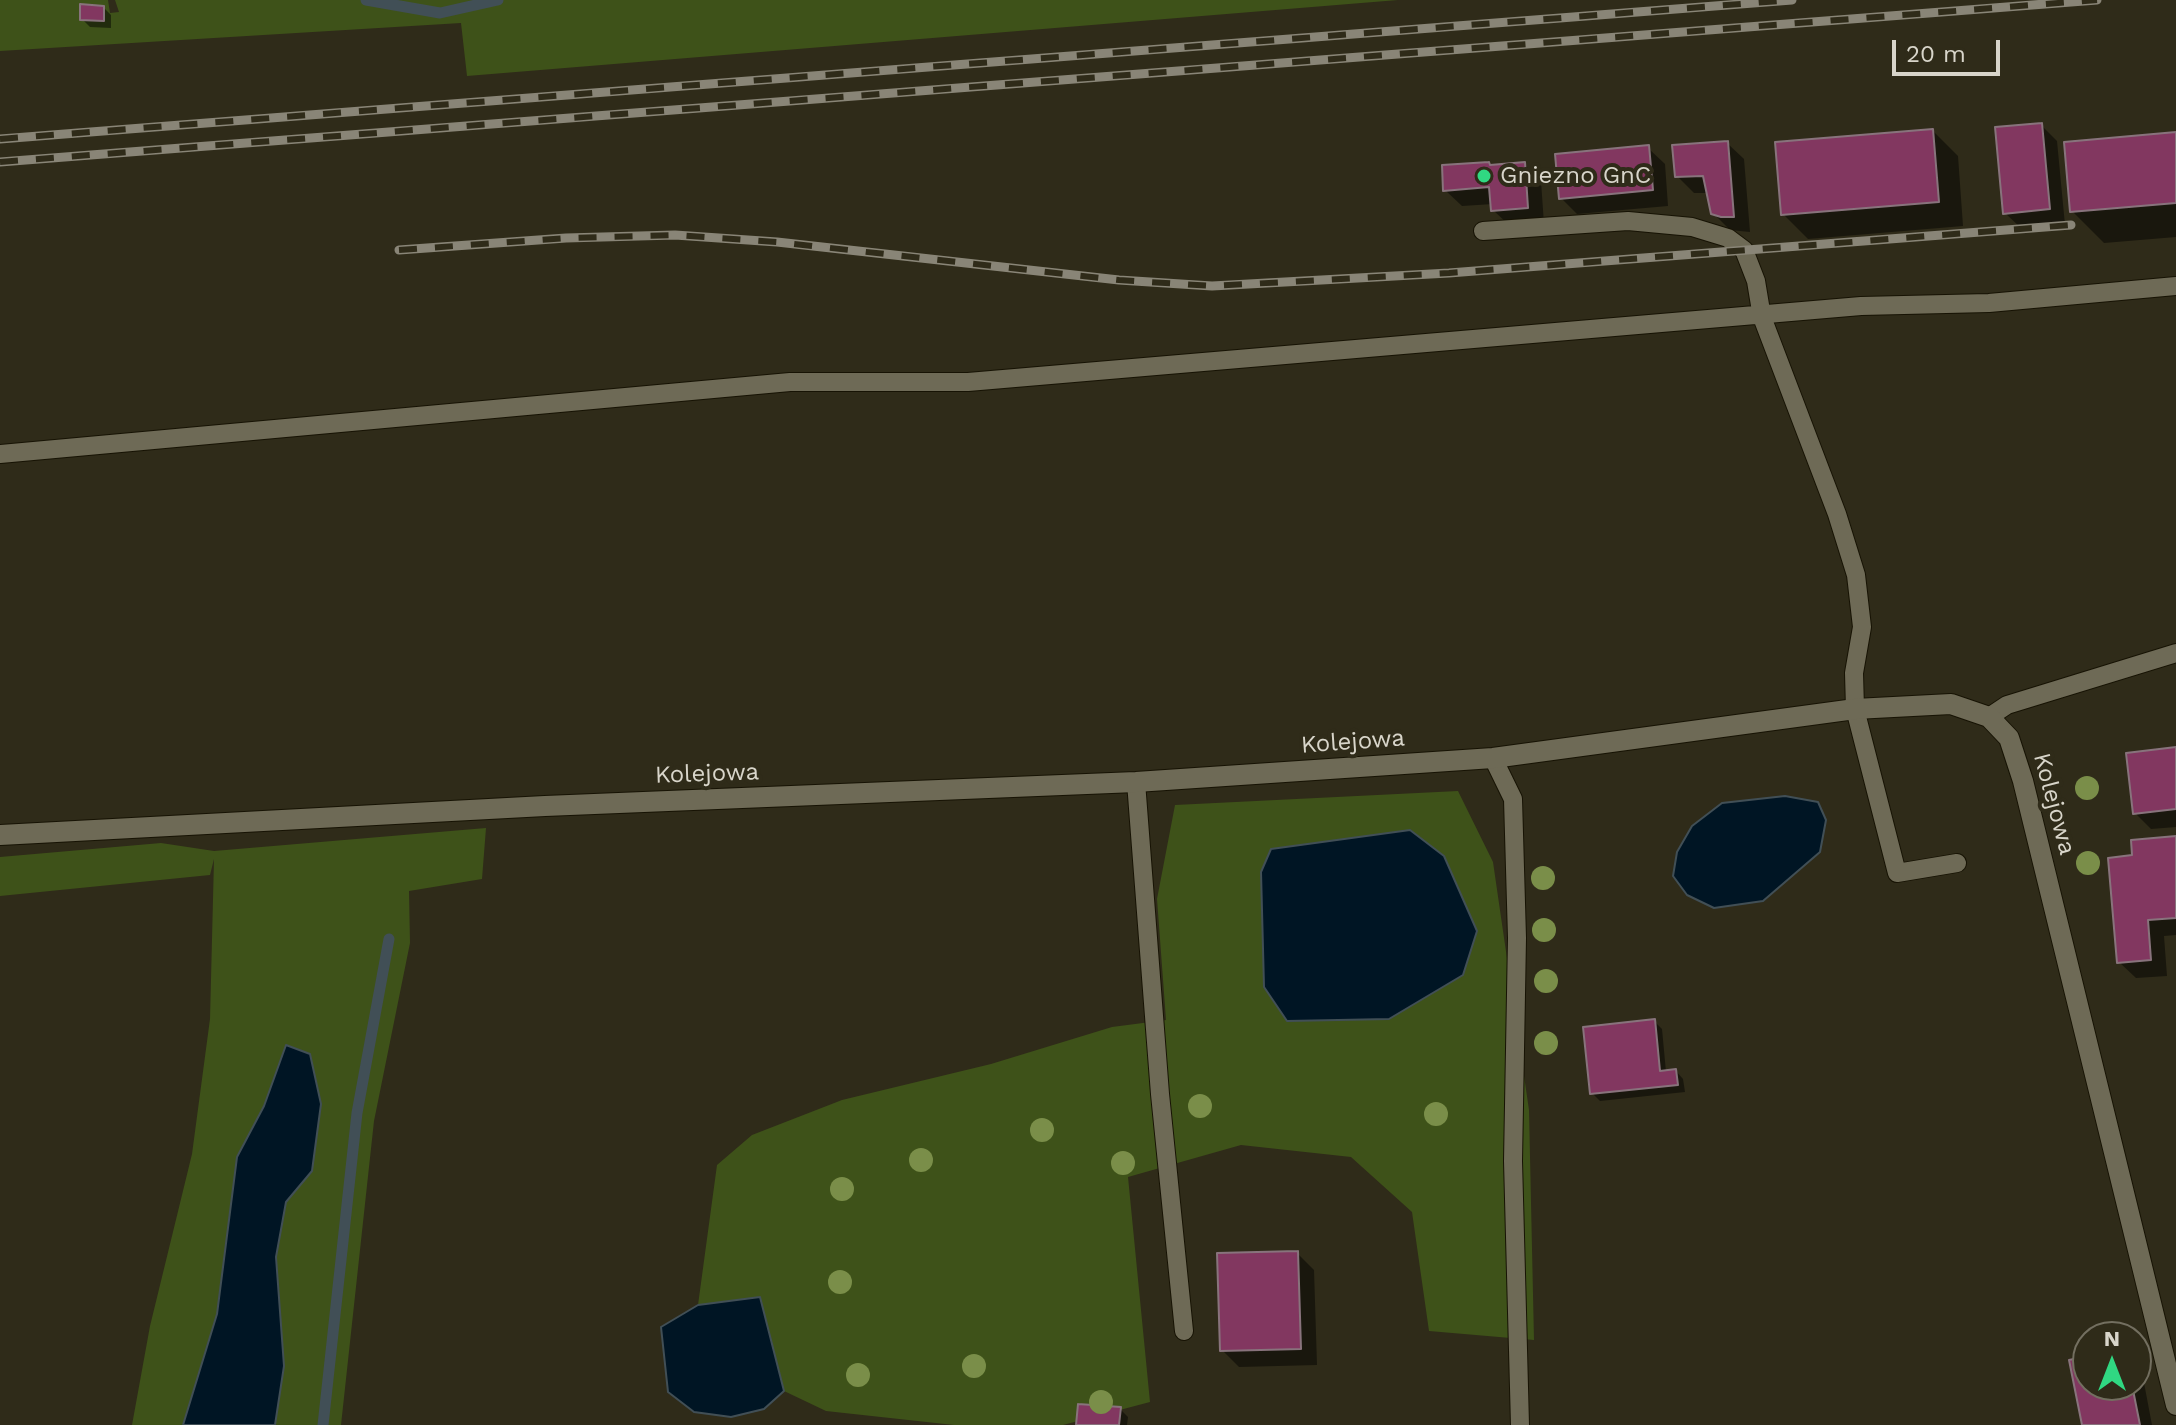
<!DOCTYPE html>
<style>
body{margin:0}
#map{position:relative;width:2176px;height:1425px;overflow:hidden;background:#2f2b19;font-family:"Work Sans",sans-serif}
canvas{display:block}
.north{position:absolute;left:2072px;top:1321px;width:80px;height:80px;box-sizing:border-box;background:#2f2b19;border:2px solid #736f60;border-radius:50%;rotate:0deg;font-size:22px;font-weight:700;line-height:32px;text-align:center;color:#d8d5ca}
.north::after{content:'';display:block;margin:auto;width:28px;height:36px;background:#30d882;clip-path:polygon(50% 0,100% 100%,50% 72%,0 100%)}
.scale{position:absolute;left:1892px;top:40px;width:108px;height:36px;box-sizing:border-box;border:4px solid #d8d5ca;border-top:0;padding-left:10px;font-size:24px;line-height:28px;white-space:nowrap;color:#d8d5ca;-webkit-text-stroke:6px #2f2b19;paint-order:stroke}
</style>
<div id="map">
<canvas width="2176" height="1425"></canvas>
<div class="north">N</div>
<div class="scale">20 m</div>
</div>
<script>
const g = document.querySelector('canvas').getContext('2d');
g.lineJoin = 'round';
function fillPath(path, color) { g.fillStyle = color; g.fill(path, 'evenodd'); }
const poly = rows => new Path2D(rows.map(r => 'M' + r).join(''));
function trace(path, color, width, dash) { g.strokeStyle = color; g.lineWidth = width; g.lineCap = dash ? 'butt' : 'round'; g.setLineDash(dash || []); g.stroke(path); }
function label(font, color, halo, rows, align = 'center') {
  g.font = font + ' "Work Sans",sans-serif'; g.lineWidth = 8; g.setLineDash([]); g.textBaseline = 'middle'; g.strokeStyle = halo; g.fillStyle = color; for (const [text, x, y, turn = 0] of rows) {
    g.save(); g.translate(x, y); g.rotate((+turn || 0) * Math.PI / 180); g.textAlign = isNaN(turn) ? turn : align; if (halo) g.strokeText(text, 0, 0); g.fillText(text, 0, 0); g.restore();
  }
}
const green = poly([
 [0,0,108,0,110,13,119,12,115,0,1398,0,467,76,461,23,0,51],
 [1458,791,1493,862,1529,1110,1534,1340,1429,1331,1412,1212,1351,1157,1241,1145,1128,1177,1150,1402,1063,1425,954,1425,826,1411,784,1391,760,1298,698,1305,717,1165,752,1135,842,1100,991,1064,1112,1027,1166,1020,1157,899,1175,805],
 [486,828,482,879,409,891,410,943,374,1121,341,1425,132,1425,150,1326,192,1154,210,1019,214,859,210,875,0,896,0,857,161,843,214,851]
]);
const water = poly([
 [1785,796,1818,802,1826,820,1820,852,1763,901,1714,908,1687,895,1673,876,1677,852,1692,826,1722,803,1785,796],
 [1410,830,1444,856,1477,931,1463,975,1389,1019,1287,1021,1264,987,1261,872,1271,849,1410,830],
 [286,1045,310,1054,321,1104,312,1171,286,1202,276,1257,284,1366,275,1425,183,1425,217,1314,237,1157,264,1106,286,1045],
 [760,1297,784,1391,764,1409,731,1417,694,1412,668,1392,661,1327,698,1305,760,1297]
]);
const shadow = poly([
 [103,7,111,15,111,28,90,27,82,19],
 [2041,125,2057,141,2065,225,2022,229,2005,213],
 [1933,131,1958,156,1963,226,1808,239,1783,214],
 [2176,134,2176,237,2104,243,2072,211],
 [1727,143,1744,159,1750,232,1730,230,1713,213,1709,193,1694,193,1677,176],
 [1648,148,1665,164,1668,206,1577,214,1561,198],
 [1524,164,1541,181,1544,224,1510,226,1493,210,1493,204,1462,206,1445,190],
 [2176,749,2176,827,2151,829,2135,813],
 [2176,838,2176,935,2164,936,2167,976,2136,978,2119,962,2135,857],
 [1654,1021,1662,1029,1666,1072,1676,1071,1683,1079,1685,1092,1600,1101,1592,1093],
 [1297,1253,1314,1270,1317,1365,1239,1367,1222,1350],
 [2088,1358,2088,1385,2136,1385,2136,1362,2141,1367,2152,1425,2084,1425],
 [1120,1409,1128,1417,1127,1425,1078,1425]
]);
const stream = poly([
 [366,0,440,13,498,0],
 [323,1425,357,1113,389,939]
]);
const building = poly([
 [80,4,104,6,104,21,80,20,80,4],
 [2042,123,2050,209,2003,214,1995,127,2042,123],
 [1933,129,1939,202,1781,215,1775,142,1933,129],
 [2176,132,2176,203,2070,212,2064,142,2176,132],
 [1728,141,1734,217,1721,217,1711,214,1703,176,1675,177,1672,145,1728,141],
 [1649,145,1653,190,1559,199,1555,154,1649,145],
 [1489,162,1490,165,1525,162,1528,208,1491,211,1489,187,1443,191,1442,165,1489,162],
 [2176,747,2176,809,2133,814,2126,753,2176,747],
 [2176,836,2176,918,2148,920,2151,960,2117,963,2108,858,2132,855,2131,840,2176,836],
 [1655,1019,1660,1071,1676,1069,1678,1085,1590,1094,1583,1027,1655,1019],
 [1298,1251,1301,1349,1220,1351,1217,1253,1298,1251],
 [2088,1356,2088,1385,2132,1385,2140,1425,2082,1425,2069,1360,2088,1356],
 [1078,1404,1121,1407,1119,1425,1076,1425,1078,1404]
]);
const lane = poly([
 [1483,231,1628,221,1692,227,1728,238,1744,250,1756,281,1762,317,1837,514,1856,575,1862,627,1854,673,1855,709,1897,873,1957,863],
 [0,454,790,382,968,382,1861,306,1989,303,2176,286],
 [1989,717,2007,705,2176,653],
 [1493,758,1513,799,1517,938,1513,1161,1520,1425],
 [1136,782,1160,1094,1184,1331]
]);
const street = poly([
 [0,835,545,806,1136,782,1493,758,1855,709,1951,704,1989,717,2009,738,2023,781,2176,1405]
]);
const rail = poly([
 [0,139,1792,0],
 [0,162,2097,0],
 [399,250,566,238,675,235,777,242,1119,280,1212,286,1449,273,2071,225]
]);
const trees = [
 [2087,788],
 [2088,863],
 [1543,878],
 [1544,930],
 [1546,981],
 [1546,1043],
 [1200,1106],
 [1436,1114],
 [1042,1130],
 [921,1160],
 [1123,1163],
 [842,1189],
 [840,1282],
 [974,1366],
 [858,1375],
 [1101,1402]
];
const markers = [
 [1484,176,8,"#30d882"]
];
const poiNames = [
 ["Gniezno GnC",1500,176]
];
const streetNames = [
 ["Kolejowa",1353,742,-4],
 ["Kolejowa",707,774,-2],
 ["Kolejowa",2054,804,75]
];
fillPath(green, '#3e5219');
fillPath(water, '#001524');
trace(water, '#414f56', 2);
fillPath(shadow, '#0007');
trace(stream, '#414f56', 11);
fillPath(building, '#823760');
trace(building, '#88737c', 2);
trace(lane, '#171304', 20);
trace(street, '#171304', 22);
trace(lane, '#6e6a56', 18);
trace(street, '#6e6a56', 20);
trace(rail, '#898577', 9);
trace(rail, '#2f2b19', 6, [18]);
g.fillStyle = '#7a8e49';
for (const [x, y] of trees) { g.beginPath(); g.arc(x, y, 12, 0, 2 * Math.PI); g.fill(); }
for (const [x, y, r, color] of markers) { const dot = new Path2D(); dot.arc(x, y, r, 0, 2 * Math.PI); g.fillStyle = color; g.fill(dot); trace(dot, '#2f2b19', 3); }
label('24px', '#d8d5ca', '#2f2b19', poiNames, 'left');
label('24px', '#d8d5ca', '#2f2b19', streetNames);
</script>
